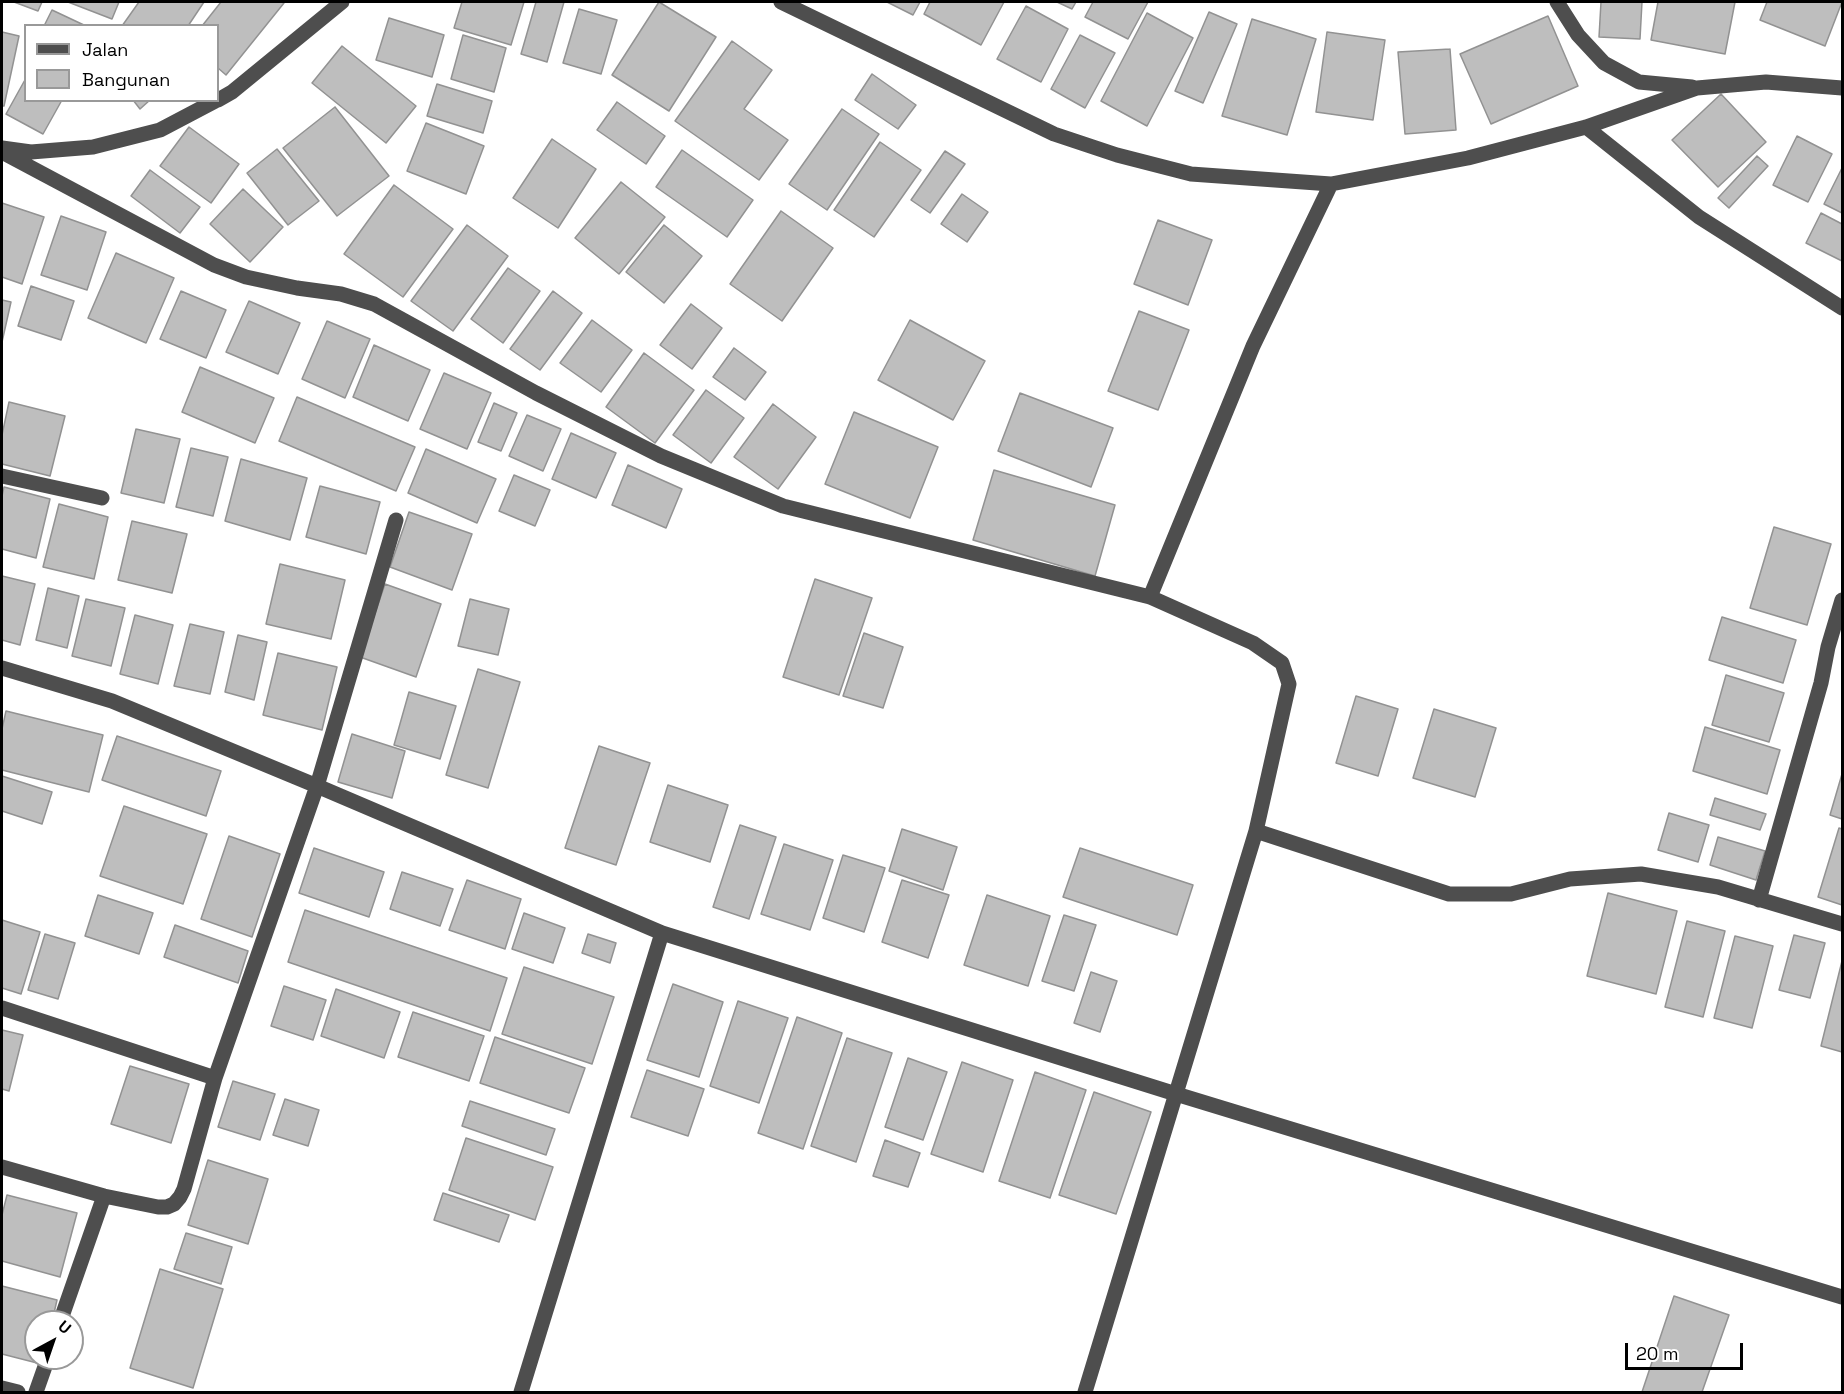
<!DOCTYPE html>
<style>
body{margin:0}
#map{position:relative;width:1844px;height:1394px;overflow:hidden;background:#fff;font-family:"Space Grotesk",sans-serif}
canvas{display:block}
.frame{position:absolute;inset:0;border:3px solid #000;pointer-events:none}
.legend{position:absolute;left:24px;top:24px;width:195px;height:78px;box-sizing:border-box;background:#fff;border:2px solid #999;margin:0;padding:8px 10px;list-style:none;font-size:18px;color:#000}
.legend li{display:flex;align-items:center;gap:12px;height:30px}
.legend b{width:30px;border:2px solid #999}
.north{position:absolute;left:24px;top:1310px;width:60px;height:60px;box-sizing:border-box;background:#fff;border:2px solid #999;border-radius:50%;rotate:40deg;font-size:16px;font-weight:700;line-height:24px;text-align:center;color:#000}
.north::after{content:'';display:block;margin:auto;width:21px;height:27px;background:#000;clip-path:polygon(50% 0,100% 100%,50% 72%,0 100%)}
.scale{position:absolute;left:1625px;top:1343px;width:118px;height:27px;box-sizing:border-box;border:3px solid #000;border-top:0;padding-left:8px;font-size:18px;line-height:21px;white-space:nowrap;color:#000;-webkit-text-stroke:4px #fff;paint-order:stroke}
</style>
<div id="map">
<canvas width="1844" height="1394"></canvas>
<div class="frame"></div>
<ul class="legend">
<li><b style="height:8px;background:#4e4e4e"></b>Jalan</li>
<li><b style="height:16px;background:#bebebe"></b>Bangunan</li>
</ul>
<div class="north">U</div>
<div class="scale">20 m</div>
</div>
<script>
const g = document.querySelector('canvas').getContext('2d');
g.lineJoin = 'round';
function fillPath(path, color) { g.fillStyle = color; g.fill(path, 'evenodd'); }
const poly = rows => new Path2D(rows.map(r => 'M' + r).join(''));
function trace(path, color, width, dash) { g.strokeStyle = color; g.lineWidth = width; g.lineCap = dash ? 'butt' : 'round'; g.setLineDash(dash || []); g.stroke(path); }
const building = poly([
 [14,2,42,2,38,11,14,2],
 [68,2,119,2,112,19,68,2],
 [139,2,204,2,188,26,122,26,139,2],
 [221,2,282,2,284,3,226,75,218,68,218,26,202,26,221,2],
 [462,2,524,2,511,45,454,28,462,2],
 [536,2,564,2,547,62,521,54,536,2],
 [659,2,716,37,669,111,612,75,659,2],
 [887,2,920,2,913,15,887,2],
 [930,2,1004,2,981,45,924,14,930,2],
 [1057,2,1076,2,1072,9,1057,2],
 [1093,2,1148,2,1128,39,1085,17,1093,2],
 [1601,2,1642,2,1640,39,1599,37,1601,2],
 [1658,2,1735,2,1725,54,1651,40,1658,2],
 [1767,2,1842,2,1825,46,1760,20,1767,2],
 [1026,6,1068,29,1041,82,997,59,1026,6],
 [579,9,617,20,601,74,563,63,579,9],
 [52,10,86,26,44,26,52,10],
 [1209,12,1237,24,1203,103,1175,91,1209,12],
 [1147,13,1193,38,1147,126,1101,101,1147,13],
 [1548,16,1578,86,1491,124,1460,54,1548,16],
 [389,18,444,35,432,77,376,60,389,18],
 [1252,19,1316,39,1287,135,1222,116,1252,19],
 [2,32,19,36,4,106,2,106,2,32],
 [1327,32,1385,40,1373,120,1316,112,1327,32],
 [463,35,506,48,494,92,451,79,463,35],
 [1080,35,1115,53,1085,108,1051,89,1080,35],
 [732,41,772,70,744,109,788,140,759,180,675,121,732,41],
 [342,46,416,106,386,143,312,83,342,46],
 [1450,49,1456,130,1405,134,1398,52,1450,49],
 [872,74,916,105,898,129,855,100,872,74],
 [26,78,26,100,62,100,43,134,6,114,26,78],
 [437,84,492,101,483,133,427,116,437,84],
 [1721,94,1766,142,1718,187,1672,140,1721,94],
 [133,100,150,100,140,109,133,100],
 [617,102,665,136,646,164,597,130,617,102],
 [335,107,389,176,337,216,283,148,335,107],
 [842,109,879,134,827,210,789,184,842,109],
 [426,123,484,146,466,194,407,171,426,123],
 [189,127,239,164,211,203,160,166,189,127],
 [1797,136,1832,154,1808,202,1773,185,1797,136],
 [552,139,596,169,558,228,513,198,552,139],
 [880,142,921,170,874,237,834,210,880,142],
 [277,149,319,201,288,225,247,173,277,149],
 [682,150,753,200,727,237,656,187,682,150],
 [945,151,965,164,930,213,911,200,945,151],
 [1757,156,1768,166,1729,208,1718,198,1757,156],
 [1842,168,1842,213,1824,204,1842,168],
 [150,170,200,207,180,233,131,196,150,170],
 [621,182,665,217,619,274,575,238,621,182],
 [394,185,453,229,403,297,344,254,394,185],
 [243,189,283,227,250,262,210,224,243,189],
 [962,194,988,212,967,242,941,224,962,194],
 [2,203,44,217,22,284,2,277,2,203],
 [781,211,833,248,782,321,730,284,781,211],
 [1821,213,1842,224,1842,261,1806,243,1821,213],
 [61,216,106,232,87,290,41,275,61,216],
 [1158,220,1212,240,1188,305,1134,284,1158,220],
 [467,225,508,256,453,331,411,301,467,225],
 [664,225,702,256,664,303,626,272,664,225],
 [116,253,174,278,146,343,88,318,116,253],
 [508,268,540,291,503,343,471,319,508,268],
 [31,286,74,301,61,340,18,326,31,286],
 [181,291,226,310,206,358,160,339,181,291],
 [553,291,582,313,540,370,510,349,553,291],
 [2,300,11,302,2,342,2,300],
 [249,301,300,323,278,374,226,352,249,301],
 [691,304,722,328,692,369,660,345,691,304],
 [1139,311,1189,330,1158,410,1108,391,1139,311],
 [592,320,632,350,601,392,560,363,592,320],
 [910,320,985,361,953,420,878,380,910,320],
 [327,321,370,339,345,398,302,379,327,321],
 [374,345,430,370,408,421,353,397,374,345],
 [734,348,766,372,745,400,713,377,734,348],
 [644,353,694,390,655,443,606,407,644,353],
 [200,367,274,398,255,443,182,412,200,367],
 [444,373,491,393,467,449,420,429,444,373],
 [706,390,744,418,711,463,673,435,706,390],
 [1020,393,1113,428,1091,487,998,451,1020,393],
 [297,397,415,447,396,491,279,441,297,397],
 [9,402,65,416,50,476,2,464,2,435,9,402],
 [494,403,517,413,501,451,478,442,494,403],
 [773,404,816,437,778,489,734,457,773,404],
 [854,412,938,447,910,518,825,484,854,412],
 [527,415,561,429,543,471,509,456,527,415],
 [136,429,180,439,164,503,121,493,136,429],
 [571,433,616,453,596,498,552,479,571,433],
 [191,448,228,457,213,516,176,507,191,448],
 [426,449,496,479,477,523,408,493,426,449],
 [241,459,307,478,290,540,225,521,241,459],
 [628,465,682,489,666,528,612,505,628,465],
 [994,470,1115,505,1095,576,973,540,994,470],
 [514,475,550,490,535,526,499,511,514,475],
 [320,486,380,502,366,554,306,537,320,486],
 [4,487,50,499,36,558,2,549,2,496,4,487],
 [59,504,108,517,94,579,43,567,59,504],
 [409,512,472,534,452,590,390,567,409,512],
 [132,521,187,534,172,593,118,580,132,521],
 [1774,527,1831,544,1807,625,1750,608,1774,527],
 [280,564,345,580,331,639,266,624,280,564],
 [2,576,35,584,20,645,2,640,2,576],
 [815,579,872,598,839,695,783,677,815,579],
 [385,584,441,604,416,677,360,657,385,584],
 [48,588,79,596,67,648,36,640,48,588],
 [86,599,125,608,111,666,72,656,86,599],
 [470,599,509,609,498,655,458,646,470,599],
 [135,615,173,625,158,684,120,674,135,615],
 [1722,617,1796,640,1783,683,1709,660,1722,617],
 [190,624,224,632,210,694,174,686,190,624],
 [864,633,903,647,883,708,843,696,864,633],
 [238,635,267,642,254,700,225,692,238,635],
 [278,653,337,667,322,730,263,715,278,653],
 [478,669,520,682,488,788,446,775,478,669],
 [1726,675,1784,693,1769,742,1712,725,1726,675],
 [409,692,456,706,440,759,394,745,409,692],
 [1356,696,1398,709,1378,776,1336,763,1356,696],
 [1434,709,1496,728,1475,797,1413,778,1434,709],
 [6,711,103,735,89,792,2,770,2,729,6,711],
 [1705,727,1780,750,1767,794,1693,771,1705,727],
 [352,734,405,751,392,798,338,782,352,734],
 [117,736,221,771,206,816,102,780,117,736],
 [599,746,650,763,616,865,565,848,599,746],
 [1842,774,1842,819,1830,815,1842,774],
 [2,776,52,792,42,824,2,811,2,776],
 [668,785,728,805,710,862,650,842,668,785],
 [1715,798,1766,814,1760,830,1710,815,1715,798],
 [124,806,207,834,183,904,100,876,124,806],
 [1669,813,1709,825,1698,862,1658,850,1669,813],
 [740,825,776,837,749,919,713,907,740,825],
 [1839,828,1842,829,1842,905,1818,897,1839,828],
 [902,829,957,847,943,890,889,871,902,829],
 [229,836,280,854,252,937,201,919,229,836],
 [1718,837,1765,851,1756,880,1710,865,1718,837],
 [784,844,833,860,810,930,761,914,784,844],
 [314,848,384,872,369,917,299,893,314,848],
 [1080,848,1193,885,1177,935,1063,897,1080,848],
 [843,855,885,868,864,932,823,918,843,855],
 [402,872,453,889,440,926,390,909,402,872],
 [467,880,521,899,505,949,449,930,467,880],
 [902,880,949,895,928,958,882,942,902,880],
 [1608,893,1677,911,1656,994,1587,976,1608,893],
 [98,895,153,913,139,954,85,936,98,895],
 [987,895,1050,916,1028,986,964,965,987,895],
 [305,910,507,978,490,1031,288,962,305,910],
 [524,913,565,928,553,963,512,949,524,913],
 [1064,915,1096,925,1074,991,1042,981,1064,915],
 [2,920,40,932,21,994,2,988,2,920],
 [1687,921,1725,931,1703,1017,1665,1007,1687,921],
 [175,925,248,951,238,983,164,957,175,925],
 [45,934,75,943,58,999,28,990,45,934],
 [588,934,616,943,610,963,582,953,588,934],
 [1794,935,1825,943,1810,998,1779,990,1794,935],
 [1735,936,1773,946,1752,1028,1714,1018,1735,936],
 [1842,961,1842,1052,1821,1046,1842,961],
 [524,967,614,997,592,1064,502,1034,524,967],
 [1091,972,1117,981,1100,1032,1074,1023,1091,972],
 [673,984,723,1002,699,1077,647,1060,673,984],
 [284,986,326,1000,313,1040,271,1026,284,986],
 [336,989,400,1012,384,1058,321,1036,336,989],
 [738,1001,788,1018,759,1103,710,1086,738,1001],
 [413,1012,484,1036,469,1081,398,1057,413,1012],
 [797,1017,842,1033,803,1149,758,1133,797,1017],
 [2,1030,23,1035,9,1091,2,1089,2,1030],
 [495,1037,585,1068,569,1113,480,1083,495,1037],
 [847,1038,892,1053,856,1162,811,1146,847,1038],
 [908,1058,947,1072,923,1140,885,1127,908,1058],
 [962,1062,1013,1080,983,1172,931,1154,962,1062],
 [130,1066,189,1084,171,1143,111,1124,130,1066],
 [647,1070,704,1089,688,1136,631,1117,647,1070],
 [1035,1072,1086,1090,1050,1198,999,1181,1035,1072],
 [233,1081,275,1094,260,1140,218,1127,233,1081],
 [1094,1092,1151,1112,1116,1214,1059,1195,1094,1092],
 [285,1099,319,1110,308,1146,273,1135,285,1099],
 [470,1101,555,1129,546,1155,462,1126,470,1101],
 [466,1138,553,1167,535,1220,449,1190,466,1138],
 [885,1140,920,1153,908,1187,873,1176,885,1140],
 [208,1160,268,1179,248,1244,188,1225,208,1160],
 [443,1193,509,1215,499,1242,434,1220,443,1193],
 [7,1195,77,1213,60,1277,2,1261,2,1215,7,1195],
 [186,1233,232,1247,221,1284,174,1269,186,1233],
 [160,1269,223,1289,193,1388,130,1368,160,1269],
 [2,1286,57,1300,52,1322,36,1322,36,1358,43,1358,41,1364,2,1354,2,1286],
 [1674,1296,1729,1315,1702,1392,1642,1392,1674,1296]
]);
const minor = poly([
 [781,2,1054,134,1117,155,1191,174,1331,184,1468,158,1586,127,1697,88,1766,82,1842,88],
 [1557,2,1578,35,1604,63,1639,82,1692,87],
 [218,100,232,92,342,2],
 [1586,127,1699,217,1842,308],
 [2,148,31,152,93,147,160,130,217,100],
 [2,152,214,265,246,277,297,288,341,294,374,304,536,393,661,456,783,506,1150,597,1253,643,1282,663,1289,684,1256,831,1085,1392],
 [2,476,102,498],
 [1150,597,1253,346,1331,184],
 [2,668,112,701,317,786,662,933,1176,1094,1842,1297],
 [1256,831,1449,894,1511,894,1570,879,1641,874,1718,887,1842,924],
 [1759,900,1821,683,1828,647,1842,600],
 [2,1008,215,1078],
 [2,1167,104,1196,158,1207,167,1207,174,1204,180,1197,184,1189,215,1078,317,786,396,520],
 [60,1322,104,1196],
 [2,1388,18,1392],
 [36,1392,48,1358],
 [521,1392,662,933]
]);
fillPath(building, '#bebebe');
trace(building, '#929292', 1.5);
trace(minor, '#4e4e4e', 15);
</script>
